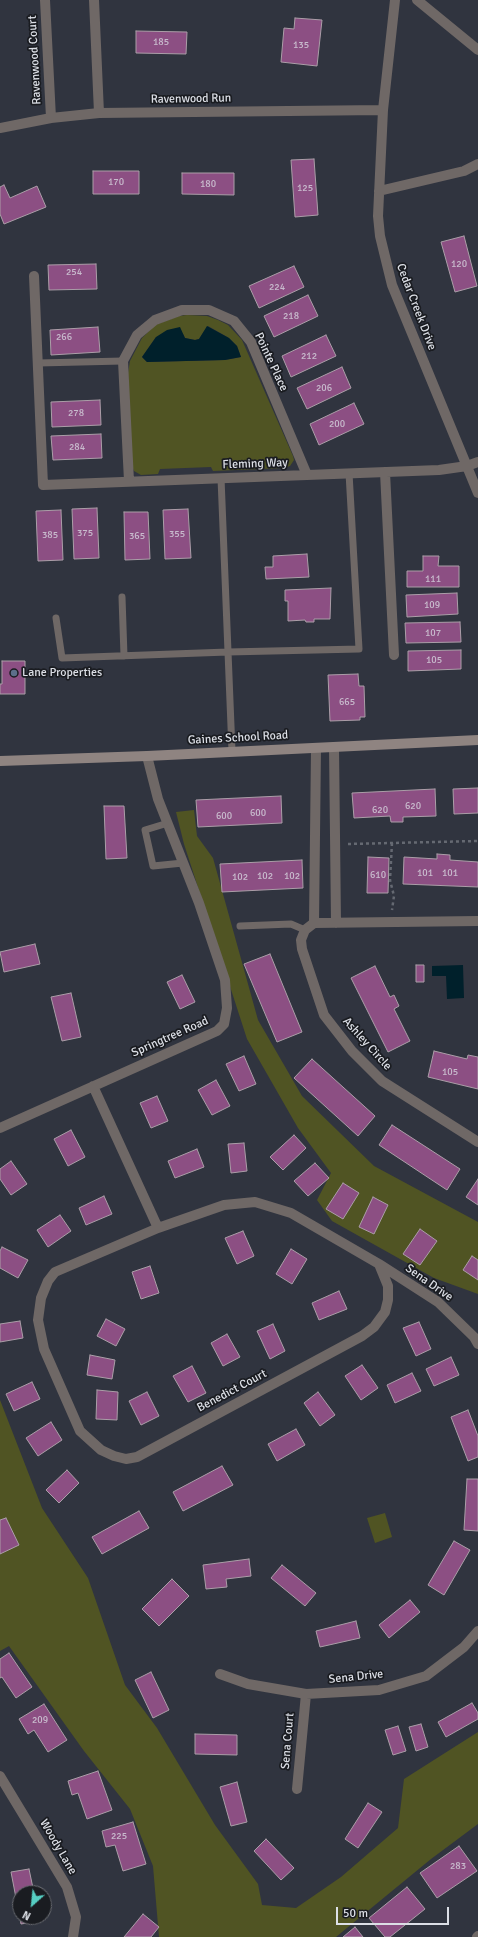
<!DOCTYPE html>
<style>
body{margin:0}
#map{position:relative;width:478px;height:1937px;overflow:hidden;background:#30343f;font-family:Signika,sans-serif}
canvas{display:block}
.north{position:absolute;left:12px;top:1885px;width:40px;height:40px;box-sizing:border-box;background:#1a1c21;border:1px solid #686a70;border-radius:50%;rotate:207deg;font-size:11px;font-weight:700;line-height:16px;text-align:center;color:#dcdfe6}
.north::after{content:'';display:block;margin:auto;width:14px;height:18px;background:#56cec3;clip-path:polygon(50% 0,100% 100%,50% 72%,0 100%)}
.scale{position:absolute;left:336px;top:1907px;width:113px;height:18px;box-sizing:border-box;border:2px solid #dcdfe6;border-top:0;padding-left:5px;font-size:12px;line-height:14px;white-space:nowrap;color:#dcdfe6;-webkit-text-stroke:3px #1a1c21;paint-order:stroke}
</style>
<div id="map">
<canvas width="478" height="1937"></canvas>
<div class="north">N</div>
<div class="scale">50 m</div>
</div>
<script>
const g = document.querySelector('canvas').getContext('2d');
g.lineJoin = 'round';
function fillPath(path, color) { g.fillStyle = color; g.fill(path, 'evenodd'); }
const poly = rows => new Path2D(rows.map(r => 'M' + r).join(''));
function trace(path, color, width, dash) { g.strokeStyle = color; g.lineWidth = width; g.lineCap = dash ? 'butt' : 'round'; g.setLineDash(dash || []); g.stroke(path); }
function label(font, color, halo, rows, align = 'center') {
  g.font = font + ' Signika,sans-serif'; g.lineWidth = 3.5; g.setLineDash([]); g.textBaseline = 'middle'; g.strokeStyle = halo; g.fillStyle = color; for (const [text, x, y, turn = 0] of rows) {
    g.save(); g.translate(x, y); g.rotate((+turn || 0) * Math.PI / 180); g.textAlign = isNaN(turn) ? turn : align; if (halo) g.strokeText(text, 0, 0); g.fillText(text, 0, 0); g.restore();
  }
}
const green = poly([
 [187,315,207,316,218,320,228,325,242,340,293,456,294,460,290,466,284,468,213,471,211,467,160,469,158,474,141,475,134,471,132,466,128,373,130,361,142,338,155,325,179,316],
 [208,326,229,338,237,346,241,357,225,360,147,362,142,357,156,337,183,334,185,338,195,340,199,339],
 [194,810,197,836,213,858,258,1020,302,1096,374,1166,478,1222,478,1294,434,1278,332,1221,317,1200,331,1173,298,1128,247,1039,184,844,176,812],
 [0,1400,42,1508,88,1578,125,1685,157,1728,215,1825,258,1884,262,1905,296,1908,341,1877,398,1828,404,1779,478,1732,478,1824,431,1859,336,1937,159,1937,153,1866,130,1809,84,1751,9,1646,0,1651],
 [385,1513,392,1537,375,1543,367,1518]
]);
const water = poly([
 [207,326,229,338,237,346,241,357,225,360,147,362,142,357,156,337,167,330,180,327,185,338,195,340,199,339],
 [463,965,464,998,447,999,446,976,432,976,432,966]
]);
const building = poly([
 [295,18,322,20,317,66,281,62,284,28,294,29,295,18],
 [136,31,187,32,186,54,136,53,136,31],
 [314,159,318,215,295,217,291,160,314,159],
 [93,171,139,171,139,194,93,194,93,171],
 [182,173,234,173,234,195,182,194,182,173],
 [4,185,10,198,37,186,46,207,4,224,0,214,0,187,4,185],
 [464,236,477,286,455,292,441,242,464,236],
 [96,264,97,289,49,290,48,265,96,264],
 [294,266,304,287,259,308,249,286,294,266],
 [308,295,318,316,274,337,264,316,308,295],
 [98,327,100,352,51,355,50,330,98,327],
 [326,335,336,356,291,377,282,356,326,335],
 [342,367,351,388,307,409,297,388,342,367],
 [100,400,101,425,52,427,51,402,100,400],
 [354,403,364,424,319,445,310,424,354,403],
 [101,434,102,458,53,460,51,436,101,434],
 [97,508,99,558,74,559,72,509,97,508],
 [188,509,191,558,165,559,163,510,188,509],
 [61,510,63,560,38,561,36,511,61,510],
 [124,512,148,512,150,559,125,560,124,512],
 [307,554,309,577,266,579,265,567,273,567,273,556,307,554],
 [423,556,439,556,438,566,459,566,459,587,407,587,407,571,423,571,423,556],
 [331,588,330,619,314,619,314,622,306,622,305,620,288,621,288,601,285,601,285,590,331,588],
 [457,593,458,614,407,617,406,595,457,593],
 [460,622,461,642,406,643,405,623,460,622],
 [461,650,461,669,408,671,408,651,461,650],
 [2,661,25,661,25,694,0,694,0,684,2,684,2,661],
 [358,674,359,686,364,686,365,717,360,717,360,720,330,721,328,675,358,674],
 [478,788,478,813,454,814,453,789,478,788],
 [435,789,436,816,403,817,403,822,391,822,390,816,354,818,352,793,435,789],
 [281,796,282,823,198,827,196,800,281,796],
 [104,806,124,806,127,858,106,859,104,806],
 [437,854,450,855,450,860,478,862,478,887,403,884,404,857,437,859,437,854],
 [368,857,389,858,388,893,367,893,368,857],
 [302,860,303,888,222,892,220,864,302,860],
 [35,944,40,964,4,972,0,952,35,944],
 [270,954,302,1032,277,1042,244,964,270,954],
 [416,965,424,965,424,982,416,982,416,965],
 [375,966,390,997,394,995,399,1006,394,1009,410,1041,388,1052,351,978,375,966],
 [182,975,195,1002,180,1009,167,982,182,975],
 [71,993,81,1037,62,1041,51,997,71,993],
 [434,1051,467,1059,468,1055,478,1057,478,1089,428,1077,434,1051],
 [244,1056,256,1084,239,1091,226,1064,244,1056],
 [312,1059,375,1116,358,1136,294,1078,312,1059],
 [216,1080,230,1106,212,1115,198,1090,216,1080],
 [157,1096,168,1121,151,1128,140,1103,157,1096],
 [392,1125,460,1169,447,1190,379,1145,392,1125],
 [71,1130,85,1157,68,1166,54,1139,71,1130],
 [294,1135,306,1148,283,1170,270,1157,294,1135],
 [244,1143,247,1171,231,1173,228,1144,244,1143],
 [197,1149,204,1167,175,1178,168,1161,197,1149],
 [11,1161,27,1184,11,1195,0,1179,0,1169,11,1161],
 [315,1163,329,1178,308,1196,294,1181,315,1163],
 [478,1179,478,1205,466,1197,478,1179],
 [343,1183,359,1193,343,1219,326,1209,343,1183],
 [104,1196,112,1214,86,1225,79,1208,104,1196],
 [373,1197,388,1205,374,1234,359,1227,373,1197],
 [60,1215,71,1231,48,1247,37,1230,60,1215],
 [420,1229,437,1241,420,1265,403,1254,420,1229],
 [243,1231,254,1256,237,1264,225,1238,243,1231],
 [2,1247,28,1260,18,1278,0,1268,0,1251,2,1247],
 [291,1249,307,1259,292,1284,276,1274,291,1249],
 [472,1256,478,1260,478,1280,463,1270,472,1256],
 [150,1266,159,1293,141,1299,132,1272,150,1266],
 [339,1291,347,1309,319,1320,312,1303,339,1291],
 [106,1319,125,1329,116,1346,97,1336,106,1319],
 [20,1321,23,1338,0,1342,0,1324,20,1321],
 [419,1322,431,1349,416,1356,403,1328,419,1322],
 [273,1324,285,1351,270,1359,257,1331,273,1324],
 [227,1334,240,1357,223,1366,211,1343,227,1334],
 [90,1355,115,1360,112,1379,87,1375,90,1355],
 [451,1357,459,1375,434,1386,426,1369,451,1357],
 [362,1365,378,1388,361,1400,345,1376,362,1365],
 [192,1366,206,1393,188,1402,173,1376,192,1366],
 [412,1373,421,1391,395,1403,387,1385,412,1373],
 [32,1382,40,1399,14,1411,6,1394,32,1382],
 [97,1390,118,1392,117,1420,96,1419,97,1390],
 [147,1392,159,1416,141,1425,129,1401,147,1392],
 [318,1392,335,1415,320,1426,304,1403,318,1392],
 [468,1410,478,1436,478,1457,468,1461,451,1417,468,1410],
 [51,1422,62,1440,38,1456,26,1438,51,1422],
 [296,1429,305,1445,277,1461,268,1444,296,1429],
 [222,1466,233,1485,183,1511,173,1492,222,1466],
 [67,1470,79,1483,59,1503,46,1490,67,1470],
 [467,1479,478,1479,478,1531,464,1530,467,1479],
 [139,1511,149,1528,102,1554,92,1537,139,1511],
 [6,1518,19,1545,0,1554,0,1520,6,1518],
 [454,1541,470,1550,444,1595,428,1585,454,1541],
 [249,1559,251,1576,226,1579,227,1587,206,1589,203,1565,249,1559],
 [282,1565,316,1593,305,1606,271,1578,282,1565],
 [172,1579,189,1596,159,1626,142,1609,172,1579],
 [410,1600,420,1612,389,1638,379,1625,410,1600],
 [356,1621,360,1638,320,1647,316,1631,356,1621],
 [9,1653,32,1687,16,1698,2,1677,0,1678,0,1659,9,1653],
 [151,1672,169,1710,153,1718,135,1680,151,1672],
 [472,1703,478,1713,478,1719,446,1737,438,1722,472,1703],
 [44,1704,67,1740,48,1752,34,1730,28,1734,19,1719,44,1704],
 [421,1724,428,1747,416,1751,409,1727,421,1724],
 [398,1726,406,1751,393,1755,385,1730,398,1726],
 [195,1734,237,1735,237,1755,195,1754,195,1734],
 [98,1771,112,1810,87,1819,78,1793,72,1795,68,1781,98,1771],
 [237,1782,247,1822,231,1826,220,1787,237,1782],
 [368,1803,382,1812,358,1848,345,1839,368,1803],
 [133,1822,146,1864,123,1871,115,1845,106,1847,102,1831,133,1822],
 [266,1839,294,1868,281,1880,254,1851,266,1839],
 [459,1846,477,1871,437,1898,420,1873,459,1846],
 [29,1869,34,1893,20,1893,20,1917,38,1917,39,1921,21,1924,11,1872,29,1869],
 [407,1887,425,1909,390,1937,385,1937,369,1918,407,1887],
 [143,1914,159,1927,151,1937,124,1937,143,1914],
 [355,1927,363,1937,343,1937,355,1927]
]);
const path = poly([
 [392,843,390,880,394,896,392,910],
 [348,844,478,841]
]);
const service = poly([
 [38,363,123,361],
 [221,478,232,751],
 [122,597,124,656],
 [56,618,62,658,228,652,359,649,349,473],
 [168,823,145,830,153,866,183,863],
 [240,926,291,924,305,930]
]);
const minor = poly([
 [45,0,51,118],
 [94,0,99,113],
 [395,0,383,110,378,216,380,236,392,285,478,493],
 [417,0,478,50],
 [0,128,51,118,99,113,383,110],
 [379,191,464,171,478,164],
 [34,276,43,485,439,470,467,466,478,462],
 [385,472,394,655],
 [129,481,123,361,137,335,155,320,182,310,209,310,234,321,251,342,307,475],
 [334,747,336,923],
 [478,921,314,923,305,930,301,940,302,949,324,1015,352,1051,382,1081,478,1142],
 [314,923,316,748],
 [93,1086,158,1228],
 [0,1128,217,1031,224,1024,227,1008,225,980,199,903,158,799,147,756],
 [379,1264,388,1286,388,1300,385,1312,374,1327,362,1336,137,1457,126,1459,114,1456,101,1450,80,1431,44,1349,38,1320,41,1298,48,1281,55,1272,158,1228,224,1205,255,1202,291,1213,379,1264,438,1302,474,1337,478,1344],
 [220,1674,248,1684,306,1694,379,1690,426,1676,464,1647,478,1631],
 [0,1776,67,1887,76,1917,73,1937],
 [297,1789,306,1694],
 [477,1937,478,1936]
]);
const secondary = poly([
 [0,761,147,756,478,740]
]);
const markers = [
 [14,673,4,"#5c6f8a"]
];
const numberNames = [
 ["185",161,42],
 ["135",301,45],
 ["170",116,182],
 ["180",208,184],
 ["125",305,188],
 ["120",459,264],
 ["254",74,272],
 ["224",277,287],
 ["218",291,316],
 ["266",64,337],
 ["212",309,356],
 ["206",324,388],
 ["278",76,413],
 ["200",337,424],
 ["284",77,447],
 ["375",85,533],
 ["355",177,534],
 ["385",50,535],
 ["365",137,536],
 ["111",433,579],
 ["109",432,605],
 ["107",433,633],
 ["105",434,660],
 ["665",347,702],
 ["620",413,806],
 ["620",380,810],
 ["600",258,813],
 ["600",224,816],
 ["101",425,873],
 ["101",450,873],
 ["610",378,875],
 ["102",265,876],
 ["102",292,876],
 ["102",240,877],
 ["105",450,1072],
 ["209",40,1720],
 ["225",119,1836],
 ["283",458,1866]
];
const streetNames = [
 ["Ravenwood Court",35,60,-93],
 ["Ravenwood Run",191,99,-1],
 ["Cedar Creek Drive",416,307,69],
 ["Pointe Place",271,362,65],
 ["Fleming Way",255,464,-2],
 ["Gaines School Road",238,738,-3],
 ["Springtree Road",170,1037,-24],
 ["Ashley Circle",367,1044,48],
 ["Sena Drive",429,1283,35],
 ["Benedict Court",232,1391,-28],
 ["Sena Drive",356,1677,-6],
 ["Sena Court",288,1741,-85],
 ["Woody Lane",58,1847,60]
];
const poiNames = [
 ["Lane Properties",22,673]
];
fillPath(green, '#505423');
fillPath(water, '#00202b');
fillPath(building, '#8c4f83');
trace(building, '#ab9ea8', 1);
trace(path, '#656972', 2.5, [3, 3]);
trace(service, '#6f6866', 7);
trace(minor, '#6f6866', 10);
trace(secondary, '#8f8481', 10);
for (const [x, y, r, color] of markers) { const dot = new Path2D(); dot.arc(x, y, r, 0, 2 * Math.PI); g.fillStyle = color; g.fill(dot); trace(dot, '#1a1c21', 1.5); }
label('10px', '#c8bbcd', null, numberNames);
label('12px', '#dcdfe6', '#1a1c21', streetNames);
label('12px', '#dcdfe6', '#1a1c21', poiNames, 'left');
</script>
